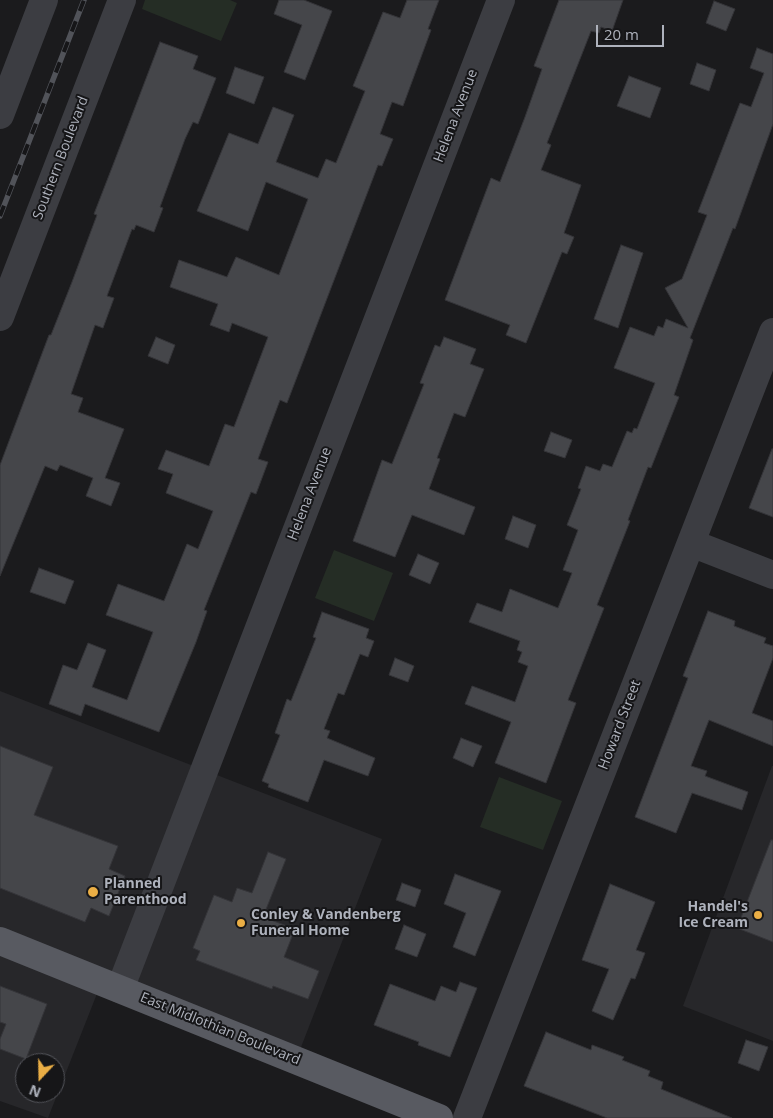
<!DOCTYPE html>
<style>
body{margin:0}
#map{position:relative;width:773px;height:1118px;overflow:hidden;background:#1b1b1d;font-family:"Open Sans",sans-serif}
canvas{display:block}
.north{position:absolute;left:15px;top:1053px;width:50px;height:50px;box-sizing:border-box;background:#161618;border:1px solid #53545a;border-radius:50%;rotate:201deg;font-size:14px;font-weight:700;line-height:20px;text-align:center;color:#aeb2bc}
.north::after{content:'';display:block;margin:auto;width:18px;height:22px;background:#eaae45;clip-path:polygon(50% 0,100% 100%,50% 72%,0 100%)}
.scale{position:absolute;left:596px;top:25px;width:68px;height:22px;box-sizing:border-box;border:2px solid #aeb2bc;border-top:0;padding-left:6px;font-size:15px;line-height:18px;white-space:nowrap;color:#aeb2bc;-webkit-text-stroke:4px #161618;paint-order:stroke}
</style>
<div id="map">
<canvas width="773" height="1118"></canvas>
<div class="north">N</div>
<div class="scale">20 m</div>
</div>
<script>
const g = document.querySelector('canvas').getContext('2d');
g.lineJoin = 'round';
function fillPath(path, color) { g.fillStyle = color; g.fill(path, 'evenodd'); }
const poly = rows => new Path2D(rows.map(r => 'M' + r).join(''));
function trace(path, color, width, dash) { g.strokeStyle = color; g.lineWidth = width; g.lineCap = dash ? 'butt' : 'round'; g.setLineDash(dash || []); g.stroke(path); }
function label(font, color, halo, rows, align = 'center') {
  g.font = font + ' "Open Sans",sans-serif'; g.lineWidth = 4; g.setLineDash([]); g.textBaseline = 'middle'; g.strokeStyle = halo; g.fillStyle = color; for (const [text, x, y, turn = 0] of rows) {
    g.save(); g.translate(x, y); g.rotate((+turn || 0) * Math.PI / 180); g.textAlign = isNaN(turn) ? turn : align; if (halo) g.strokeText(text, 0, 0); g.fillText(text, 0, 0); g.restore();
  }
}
const built = poly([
 [0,691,382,839,296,1060,102,981,48,1118,0,1101],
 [25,1063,55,1063,55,1093,25,1093],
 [772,766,773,766,773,1041,683,1006]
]);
const green = poly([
 [145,0,230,0,237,3,221,41,142,9],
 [334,550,393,573,374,621,315,598],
 [499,777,562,801,543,850,480,827]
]);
const building = poly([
 [279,0,304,0,332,11,305,80,284,72,302,25,274,14,279,0],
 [407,0,439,0,428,29,431,30,403,106,392,102,380,134,393,139,382,166,378,165,287,403,280,400,258,459,268,462,256,494,251,492,204,610,207,611,196,642,159,732,85,704,81,716,49,704,63,665,77,670,88,643,106,650,92,687,127,700,153,632,106,615,118,584,164,601,187,544,198,549,213,511,166,493,173,474,158,469,166,450,209,466,225,424,234,427,268,337,232,323,229,332,210,325,218,304,170,287,179,260,227,277,236,257,279,275,308,199,266,182,248,231,197,211,229,133,258,144,273,107,294,115,276,162,318,178,326,159,336,163,365,91,353,86,383,12,400,18,407,0],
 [559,0,623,0,612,31,601,27,599,33,591,31,547,143,551,145,541,170,581,185,564,233,574,237,567,254,562,252,526,343,506,335,510,325,445,300,491,178,500,182,525,117,542,69,534,66,559,0],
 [714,1,735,9,726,31,706,23,714,1],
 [160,42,198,56,193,69,216,78,198,124,193,122,185,139,160,207,163,208,154,232,136,225,134,230,132,229,107,296,114,298,103,328,95,325,71,394,83,398,78,412,124,429,105,478,120,483,111,506,86,496,93,478,60,465,57,471,45,466,0,576,0,465,49,335,51,335,72,282,97,215,94,214,113,165,160,42],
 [757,48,773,54,773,124,735,229,733,228,690,338,693,340,674,395,679,397,651,468,648,467,628,520,630,521,597,605,604,608,568,700,576,703,546,783,495,763,511,722,465,704,472,686,515,702,528,666,518,662,522,652,517,650,520,641,469,622,477,603,502,612,510,589,558,608,572,573,563,570,578,530,567,525,581,489,578,488,586,466,600,471,603,464,612,467,627,431,632,433,634,428,637,429,655,383,614,368,630,327,654,336,658,326,663,328,666,319,688,328,665,288,682,279,707,215,698,212,740,103,751,107,764,73,750,68,757,48],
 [697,63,716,70,709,91,690,84,697,63],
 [235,67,264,77,254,104,226,93,235,67],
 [629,76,661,88,650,118,617,106,629,76],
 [621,245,643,253,618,328,594,319,621,245],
 [156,337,175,345,168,364,148,356,156,337],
 [444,337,476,349,470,364,484,369,465,417,454,413,437,458,440,459,429,489,475,507,464,535,412,515,395,557,353,541,382,460,392,464,424,384,420,383,435,345,440,347,444,337],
 [551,432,572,440,565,458,544,451,551,432],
 [772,449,773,449,773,517,749,508,772,449],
 [513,516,536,525,528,548,505,539,513,516],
 [418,554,439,563,430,584,409,575,418,554],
 [39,568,74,581,65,604,30,592,39,568],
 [708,611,735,621,734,626,766,638,764,643,773,646,773,658,752,713,773,721,773,746,709,720,691,766,707,771,705,776,748,792,742,810,692,793,676,833,635,817,688,678,683,676,708,611],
 [322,612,369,629,366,638,374,641,368,657,360,654,344,695,338,693,324,729,330,731,327,738,375,758,368,776,324,760,308,802,268,787,269,784,262,781,280,735,275,733,287,699,291,701,316,638,313,637,322,612],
 [395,658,414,666,408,682,389,675,395,658],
 [461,738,482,746,473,767,453,758,461,738],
 [0,746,53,767,34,815,118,846,109,869,125,876,109,916,91,908,85,922,0,888,0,746],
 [771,840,773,840,773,942,737,928,771,840],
 [268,852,286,859,263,917,295,929,284,957,319,971,308,999,273,986,272,989,196,960,200,951,193,948,214,895,232,902,237,888,252,893,268,852],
 [455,874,501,891,475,956,453,947,466,913,444,904,455,874],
 [402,883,421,890,415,907,396,900,402,883],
 [610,884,655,902,636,950,645,953,635,979,631,978,613,1020,592,1011,609,969,582,960,610,884],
 [404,925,426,934,417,957,395,949,404,925],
 [460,982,477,988,450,1057,418,1045,419,1042,374,1025,390,984,435,1001,441,986,456,992,460,982],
 [0,986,47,1004,26,1059,0,1049,0,1039,6,1024,0,1022,0,986],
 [546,1032,591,1050,592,1045,624,1057,622,1060,650,1071,648,1076,663,1082,661,1089,732,1118,607,1118,524,1086,546,1032],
 [746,1040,768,1047,759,1071,738,1063,746,1040]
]);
const minor = poly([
 [0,115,44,0],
 [0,317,122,0],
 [691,543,773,575],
 [120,989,501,0],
 [467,1118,773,332]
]);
const major = poly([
 [0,941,439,1118]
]);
const rail = poly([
 [0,216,84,0]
]);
const markers = [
 [93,892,6,"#eaae45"],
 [758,915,5,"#eaae45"],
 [241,923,5,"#eaae45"]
];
const streetNames = [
 ["Helena Avenue",456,116,-69],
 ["Southern Boulevard",61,158,-69],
 ["Helena Avenue",310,494,-69],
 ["Howard Street",620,725,-69],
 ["East Midlothian Boulevard",220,1029,22]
];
const poiNames = [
 ["Planned",104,884],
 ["Parenthood",104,900],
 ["Handel's",748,907,"right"],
 ["Ice Cream",748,923,"right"],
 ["Conley & Vandenberg",251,915],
 ["Funeral Home",251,931]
];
fillPath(built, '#27272a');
fillPath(green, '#252d25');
fillPath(building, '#45464a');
trace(building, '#353539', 1);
trace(minor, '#3c3d42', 28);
trace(major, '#585a61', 28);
trace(rail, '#515359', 5.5);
trace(rail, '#161618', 4, [11]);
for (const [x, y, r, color] of markers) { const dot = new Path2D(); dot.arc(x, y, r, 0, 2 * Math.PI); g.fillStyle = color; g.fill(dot); trace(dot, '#161618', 2); }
label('14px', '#aeb2bc', '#161618', streetNames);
label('bold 14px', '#aeb2bc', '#161618', poiNames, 'left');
</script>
